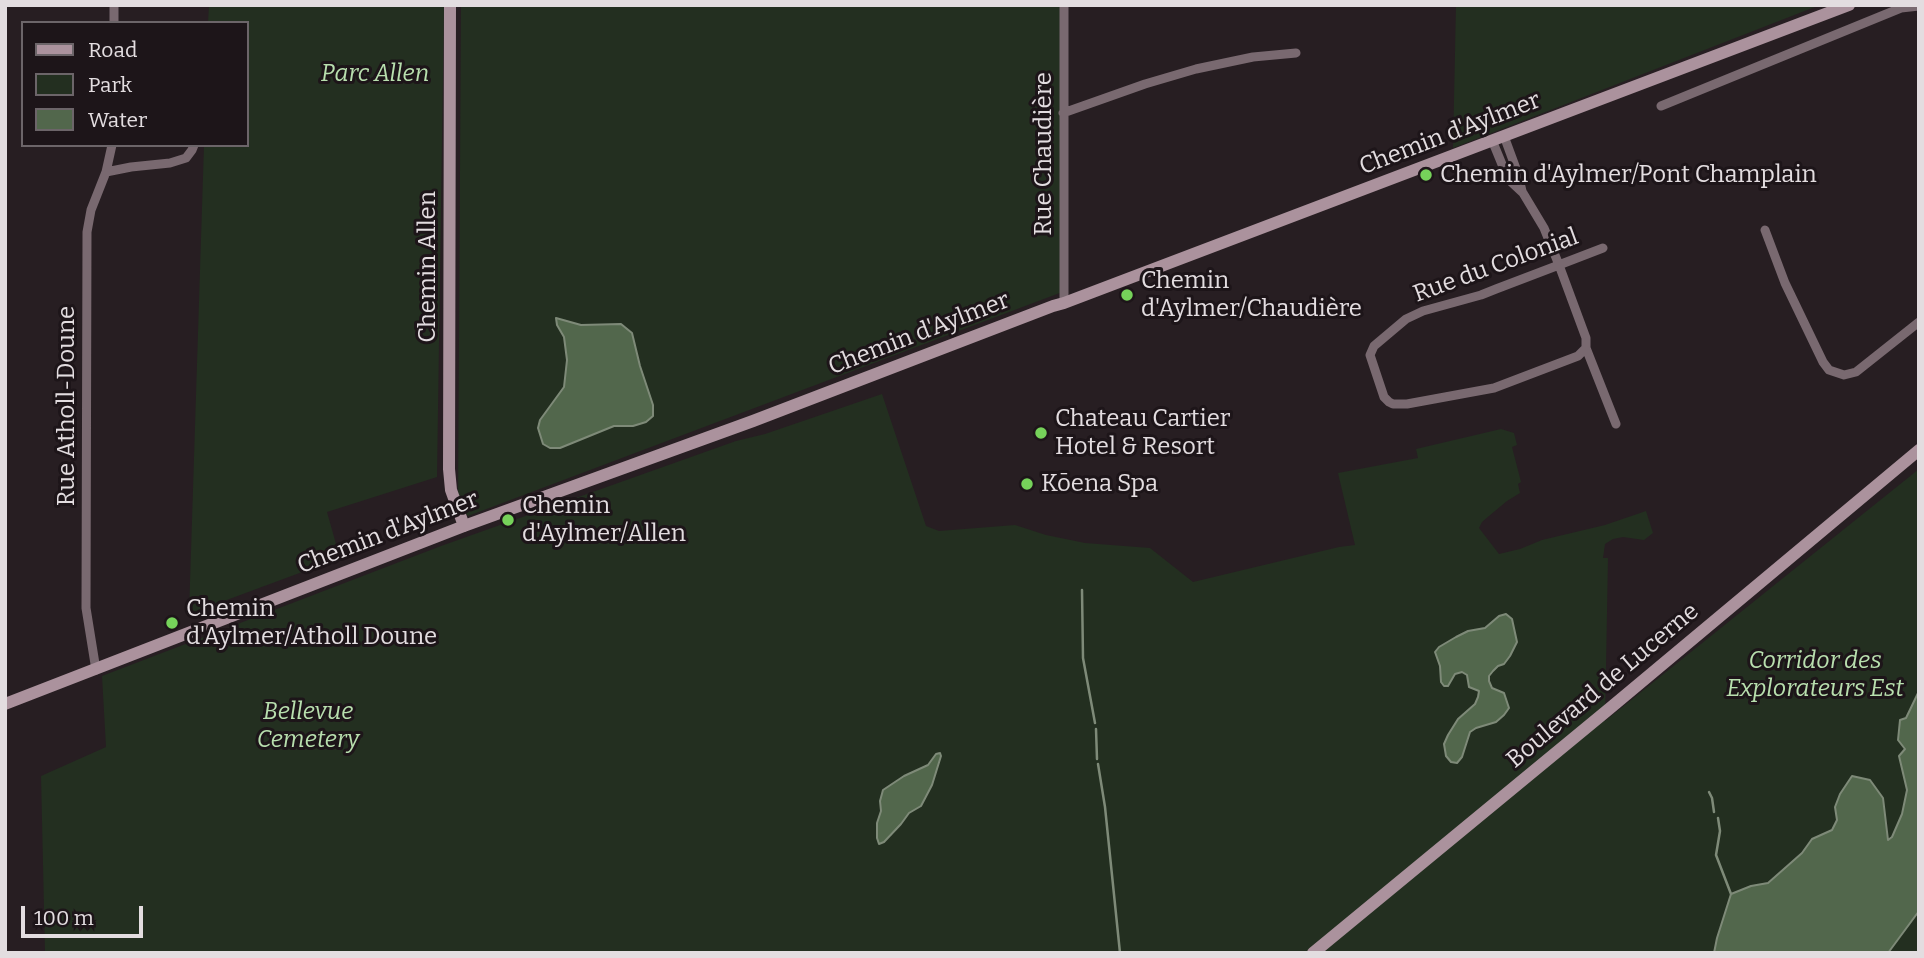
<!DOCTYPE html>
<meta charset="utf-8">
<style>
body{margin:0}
#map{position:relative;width:1924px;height:958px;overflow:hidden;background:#271e22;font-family:Bitter,serif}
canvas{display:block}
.frame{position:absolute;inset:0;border:7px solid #e3dde0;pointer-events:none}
.legend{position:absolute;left:21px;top:21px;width:228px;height:126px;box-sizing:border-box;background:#1d1519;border:2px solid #6c6569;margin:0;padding:9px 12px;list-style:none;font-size:21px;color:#e3dde0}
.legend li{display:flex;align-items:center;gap:14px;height:35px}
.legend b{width:35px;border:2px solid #6c6569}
.scale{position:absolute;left:21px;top:906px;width:122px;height:32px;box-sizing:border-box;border:4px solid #e3dde0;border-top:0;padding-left:9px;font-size:21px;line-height:24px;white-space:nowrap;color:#e3dde0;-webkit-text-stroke:5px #1d1519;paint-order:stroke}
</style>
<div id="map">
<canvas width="1924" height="958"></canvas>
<div class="frame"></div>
<ul class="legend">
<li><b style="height:9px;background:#ab929d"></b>Road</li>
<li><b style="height:19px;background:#232f20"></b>Park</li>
<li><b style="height:19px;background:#52674c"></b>Water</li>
</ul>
<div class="scale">100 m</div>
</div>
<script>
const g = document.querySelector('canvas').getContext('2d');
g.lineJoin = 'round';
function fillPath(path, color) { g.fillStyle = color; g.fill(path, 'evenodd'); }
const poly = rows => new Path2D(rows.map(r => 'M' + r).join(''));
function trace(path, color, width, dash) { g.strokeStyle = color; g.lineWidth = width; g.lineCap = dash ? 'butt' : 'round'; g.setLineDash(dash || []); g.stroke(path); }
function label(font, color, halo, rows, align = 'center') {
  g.font = font + ' Bitter,serif'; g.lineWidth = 6; g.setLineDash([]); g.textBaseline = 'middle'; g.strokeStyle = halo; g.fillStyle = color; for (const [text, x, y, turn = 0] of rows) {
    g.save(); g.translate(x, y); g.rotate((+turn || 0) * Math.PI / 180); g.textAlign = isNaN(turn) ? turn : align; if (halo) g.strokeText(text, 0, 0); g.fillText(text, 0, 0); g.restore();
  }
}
const green = poly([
 [209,5,444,5,437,477,327,512,340,558,189,614,204,145,247,145,247,23,208,23],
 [461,5,1066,5,1065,291,468,516,458,505],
 [1456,5,1820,5,1453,148],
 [882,394,926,526,939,531,1015,525,1046,535,1085,543,1150,548,1193,582,1339,547,1355,545,1338,473,1418,458,1416,449,1501,429,1514,433,1517,445,1512,447,1521,482,1518,484,1520,493,1507,501,1489,516,1482,522,1479,528,1499,554,1520,549,1542,540,1605,525,1646,511,1653,533,1644,540,1623,537,1613,539,1605,544,1603,558,1608,558,1605,721,1919,469,1919,691,1906,718,1900,720,1898,740,1905,749,1899,756,1907,790,1902,814,1892,837,1888,840,1887,821,1835,807,1837,820,1832,830,1812,839,1802,852,1767,883,1751,886,1717,937,1714,953,45,953,41,776,106,747,102,676,441,546,736,441,765,434],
 [1919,911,1919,953,1888,953,1903,933]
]);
const water = poly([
 [556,318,581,325,621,324,632,333,640,366,653,405,653,416,646,422,633,426,614,426,560,448,550,448,543,444,538,428,540,420,564,387,567,360,564,337,557,325,556,318],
 [1506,614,1512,619,1517,642,1510,656,1504,664,1498,666,1493,671,1489,676,1489,681,1492,688,1504,693,1509,708,1504,715,1496,722,1476,728,1470,732,1462,757,1457,763,1451,762,1446,756,1444,744,1448,735,1458,719,1475,704,1478,697,1479,691,1469,687,1467,675,1462,672,1455,674,1448,686,1444,686,1441,682,1440,666,1435,652,1439,647,1456,637,1468,631,1485,628,1499,616,1506,614],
 [1919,691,1919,911,1888,953,1714,953,1717,938,1731,894,1751,886,1768,883,1802,853,1812,839,1832,830,1837,820,1835,807,1840,794,1852,776,1870,780,1883,798,1888,840,1892,837,1902,814,1907,790,1899,756,1905,749,1898,740,1900,720,1906,718,1919,691],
 [940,753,941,756,932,785,921,806,909,813,901,824,884,842,879,844,877,838,877,823,881,811,880,801,883,790,904,776,928,765,936,754,940,753]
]);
const stream = poly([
 [1082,590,1083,658,1095,723],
 [1096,729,1097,759],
 [1098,764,1105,807,1120,953],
 [1709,792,1712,798,1714,812],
 [1718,818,1720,831,1716,855,1731,894]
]);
const street = poly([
 [114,5,114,23],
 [1661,106,1901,8,1919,6],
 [1063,113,1145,84,1196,69,1253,57,1296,53],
 [1504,136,1518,174,1522,191],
 [1492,140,1508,179,1523,193,1544,228,1559,265,1586,338,1586,348,1578,356,1494,388,1407,404,1393,404,1389,402,1384,397,1370,355,1374,346,1406,319,1423,311,1481,295,1496,289,1559,265,1564,263,1603,248],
 [106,172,131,167,170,163,186,158,192,150,194,145],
 [1765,230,1785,283,1823,362,1829,370,1844,375,1856,372,1919,322],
 [1064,303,1064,5],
 [1586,348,1616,424],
 [96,670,86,608,87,232,91,210,106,172,112,145]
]);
const secondary = poly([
 [450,5,449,469,451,490,464,526],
 [5,704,464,526,753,421,1053,306,1064,303,1849,5],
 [1313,953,1609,709,1919,450]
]);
const markers = [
 [1426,175,7,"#76d25a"],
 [1127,295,7,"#76d25a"],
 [1041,433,7,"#76d25a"],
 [1027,484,7,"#76d25a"],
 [508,520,7,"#76d25a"],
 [172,623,7,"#76d25a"]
];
const parkNames = [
 ["Parc Allen",375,74],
 ["Corridor des",1815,661],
 ["Explorateurs Est",1815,689],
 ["Bellevue",308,712],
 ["Cemetery",308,740]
];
const streetNames = [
 ["Chemin d'Aylmer",1450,134,-21],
 ["Rue Chaudière",1044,154,-90],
 ["Rue du Colonial",1496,266,-20],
 ["Chemin Allen",428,267,-90],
 ["Chemin d'Aylmer",919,334,-21],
 ["Rue Atholl-Doune",67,406,-90],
 ["Chemin d'Aylmer",388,533,-21],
 ["Boulevard de Lucerne",1603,686,-40]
];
const poiNames = [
 ["Chemin d'Aylmer/Pont Champlain",1440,175],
 ["Chemin",1141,281],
 ["d'Aylmer/Chaudière",1141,309],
 ["Chateau Cartier",1055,419],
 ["Hotel & Resort",1055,447],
 ["Kōena Spa",1041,484],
 ["Chemin",522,506],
 ["d'Aylmer/Allen",522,534],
 ["Chemin",186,609],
 ["d'Aylmer/Atholl Doune",186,637]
];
fillPath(green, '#232f20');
fillPath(water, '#52674c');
trace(water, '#7e8a78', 2);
trace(stream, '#7e8a78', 2.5);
trace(street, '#796970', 9);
trace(secondary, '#ab929d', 12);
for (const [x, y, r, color] of markers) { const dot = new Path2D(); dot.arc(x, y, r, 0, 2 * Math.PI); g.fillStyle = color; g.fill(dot); trace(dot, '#1d1519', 2.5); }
label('italic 24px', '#b8dfae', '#1d1519', parkNames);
label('24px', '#e3dde0', '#1d1519', streetNames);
label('24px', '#e3dde0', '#1d1519', poiNames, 'left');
</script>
